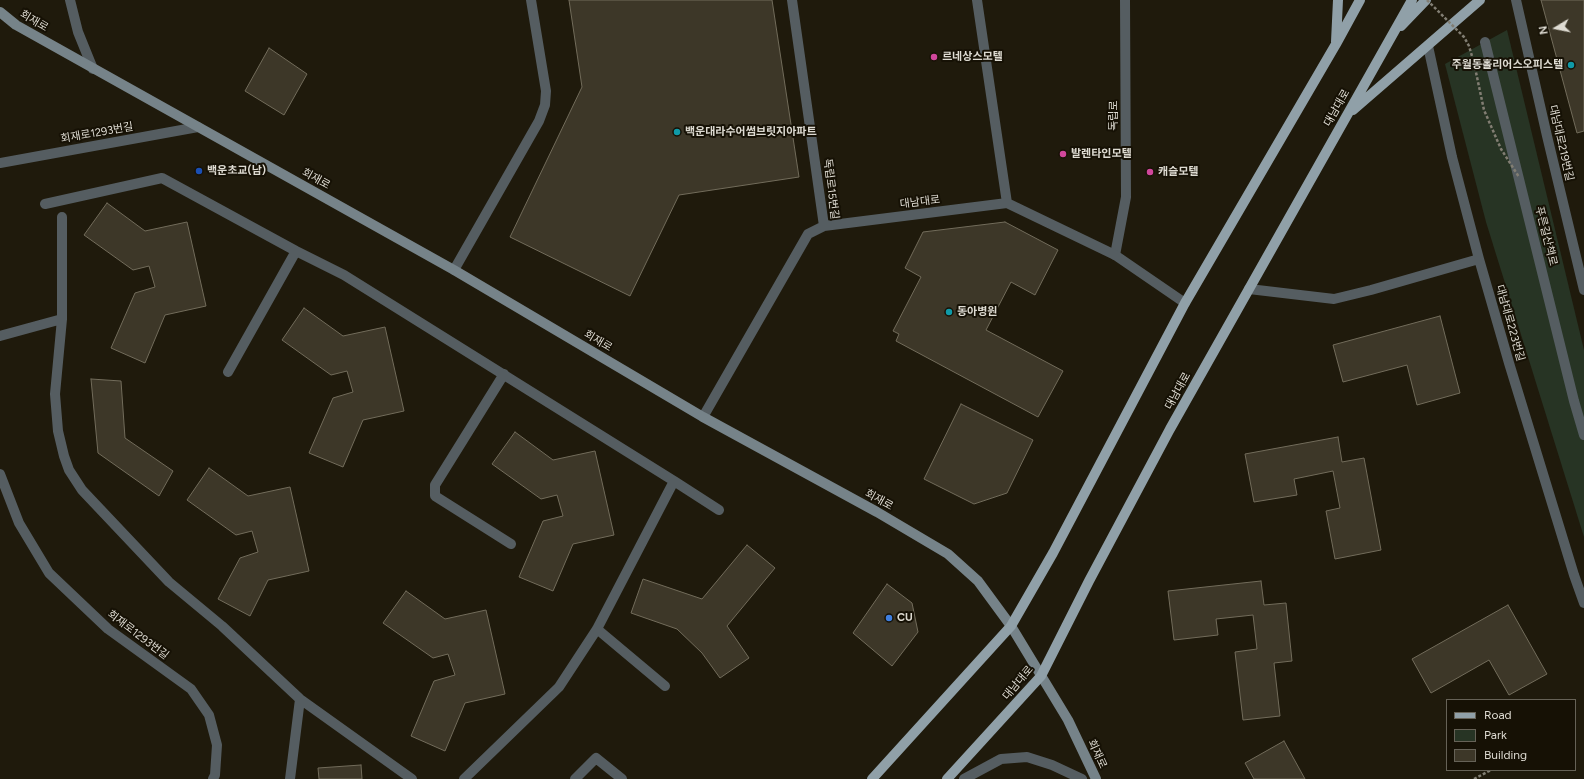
<!DOCTYPE html>
<meta charset="utf-8">
<style>
body{margin:0}
#map{position:relative;width:1584px;height:779px;overflow:hidden;background:#1f1a0c;font-family:Figtree,sans-serif}
canvas{display:block}
.legend{position:absolute;left:1446px;top:699px;width:130px;height:72px;box-sizing:border-box;background:#161105;border:1px solid #666257;margin:0;padding:5px 7px;list-style:none;font-size:12px;color:#dedbd2}
.legend li{display:flex;align-items:center;gap:8px;height:20px}
.legend b{width:20px;border:1px solid #666257}
.north{position:absolute;left:1536px;top:8px;width:40px;height:40px;-webkit-text-stroke:3px #161105;paint-order:stroke;rotate:260deg;font-size:11px;font-weight:700;line-height:16px;text-align:center;color:#dedbd2}
.north::after{content:'';display:block;margin:auto;width:14px;height:18px;background:#dedbd2;clip-path:polygon(50% 0,100% 100%,50% 72%,0 100%)}
</style>
<div id="map">
<canvas width="1584" height="779"></canvas>
<ul class="legend">
<li><b style="height:5px;background:#90a0a8"></b>Road</li>
<li><b style="height:11px;background:#273424"></b>Park</li>
<li><b style="height:11px;background:#3d3728"></b>Building</li>
</ul>
<div class="north">N</div>
</div>
<script>
const g = document.querySelector('canvas').getContext('2d');
g.lineJoin = 'round';
function fillPath(path, color) { g.fillStyle = color; g.fill(path, 'evenodd'); }
const poly = rows => new Path2D(rows.map(r => 'M' + r).join(''));
function trace(path, color, width, dash) { g.strokeStyle = color; g.lineWidth = width; g.lineCap = dash ? 'butt' : 'round'; g.setLineDash(dash || []); g.stroke(path); }
function label(font, color, halo, rows, align = 'center') {
  g.font = font + ' Figtree,"Noto Sans KR",sans-serif'; g.lineWidth = 4; g.setLineDash([]); g.textBaseline = 'middle'; g.strokeStyle = halo; g.fillStyle = color; for (const [text, x, y, turn = 0] of rows) {
    g.save(); g.translate(x, y); g.rotate((+turn || 0) * Math.PI / 180); g.textAlign = isNaN(turn) ? turn : align; if (halo) g.strokeText(text, 0, 0); g.fillText(text, 0, 0); g.restore();
  }
}
const green = poly([
 [1507,30,1584,350,1584,537,1486,222,1445,64]
]);
const building = poly([
 [569,0,772,0,799,177,679,195,630,296,510,237,582,87,569,0],
 [1541,0,1584,0,1584,131,1577,133,1541,0],
 [269,48,307,74,284,115,245,91,269,48],
 [107,203,145,231,187,222,206,306,165,315,145,363,111,348,135,293,155,287,149,266,133,270,84,235,107,203],
 [1005,222,1058,250,1035,295,1011,282,986,330,1063,371,1038,417,896,341,899,334,893,331,921,277,905,268,923,232,1005,222],
 [304,308,343,336,385,327,404,411,363,420,343,467,309,453,333,398,353,392,347,371,331,375,282,340,304,308],
 [1440,316,1460,393,1417,405,1407,365,1343,382,1333,345,1440,316],
 [91,379,121,381,125,438,173,471,159,496,98,453,91,379],
 [961,404,1033,440,1007,493,974,504,924,479,961,404],
 [515,432,553,460,595,451,614,535,573,544,553,591,519,577,543,521,563,516,557,495,541,499,492,464,515,432],
 [1338,437,1342,462,1364,458,1381,550,1335,559,1326,511,1340,508,1333,471,1294,479,1297,495,1254,502,1245,454,1338,437],
 [209,468,248,496,290,487,309,571,268,580,250,616,218,599,240,558,258,552,252,531,236,535,187,500,209,468],
 [747,545,775,568,727,626,749,658,720,678,702,653,677,629,631,613,643,579,702,599,747,545],
 [1261,581,1264,605,1286,603,1292,661,1274,663,1280,716,1243,720,1235,652,1257,649,1253,615,1216,619,1218,635,1174,640,1168,591,1261,581],
 [887,584,912,603,918,632,892,666,853,633,887,584],
 [406,591,445,619,486,610,505,694,465,703,445,751,411,736,434,681,455,675,448,654,433,658,383,623,406,591],
 [1508,605,1547,674,1509,695,1489,660,1431,693,1412,659,1508,605],
 [1284,741,1305,779,1254,779,1245,763,1284,741],
 [361,765,362,779,319,779,318,768,361,765]
]);
const path = poly([
 [1474,779,1491,770]
]);
const service = poly([
 [1516,0,1547,136,1584,290],
 [45,204,162,178,296,251,344,275,674,481,597,629,559,687,464,779],
 [62,217,62,319,55,394,58,431,64,456,69,470,82,490,169,582,222,626,300,699,412,779],
 [1115,255,1126,197,1125,0],
 [0,336,62,319],
 [228,372,296,251],
 [504,374,435,485,435,496,511,544],
 [674,481,719,510],
 [597,629,665,686],
 [290,779,300,699]
]);
const pedestrian = poly([
 [1485,42,1574,401,1584,435]
]);
const minor = poly([
 [792,0,824,226],
 [977,0,1007,203],
 [1428,46,1452,157,1479,259,1509,363,1574,575,1584,603],
 [0,163,198,127],
 [454,270,539,121,545,105,546,91,531,0],
 [1249,289,1334,299,1371,290,1479,259],
 [703,417,808,234,824,226,1007,203,1115,255,1185,303],
 [0,474,19,523,49,573,108,629,191,689,209,715,217,745,215,775,213,779],
 [575,779,596,758,622,779]
]);
const tertiary = poly([
 [70,0,78,32,93,69],
 [964,779,1001,759,1027,757,1052,765,1082,779]
]);
const secondary = poly([
 [0,12,16,25,454,270,703,417,877,512,948,554,978,581,1011,626,1068,720,1096,779]
]);
const primary = poly([
 [1401,26,1426,0],
 [1336,42,1338,0],
 [1353,110,1480,0],
 [872,779,1011,626,1053,553,1185,303,1336,44,1360,0],
 [947,779,1041,676,1089,581,1170,429,1412,0]
]);
const pathBridge = poly([
 [1427,0,1464,37,1469,46,1474,63,1484,110,1501,149,1519,177]
]);
const markers = [
 [934,57,4,"#d1479c"],
 [1571,65,4,"#0f9aa8"],
 [677,132,4,"#0f9aa8"],
 [1063,154,4,"#d1479c"],
 [199,171,4,"#1a4fb4"],
 [1150,172,4,"#d1479c"],
 [949,312,4,"#0f9aa8"],
 [889,618,4,"#3f7fe0"]
];
const streetNames = [
 ["회재로",34,21,31],
 ["대남대로",1337,108,-60],
 ["독립로",1114,116,-90],
 ["회재로1293번길",97,133,-10],
 ["대남대로219번길",1561,143,77],
 ["회재로",316,179,29],
 ["독립로15번길",831,189,83],
 ["대남대로",920,202,-7],
 ["푸른길산책로",1546,236,76],
 ["대남대로223번길",1510,323,74],
 ["회재로",598,341,31],
 ["대남대로",1178,391,-61],
 ["회재로",879,500,29],
 ["회재로1293번길",138,635,37],
 ["대남대로",1018,683,-50],
 ["회재로",1097,754,65]
];
const poiNames = [
 ["르네상스모텔",942,57],
 ["주월동홀리어스오피스텔",1563,65,"right"],
 ["백운대라수어썸브릿지아파트",685,132],
 ["발렌타인모텔",1071,154],
 ["백운초교(남)",207,171],
 ["캐슬모텔",1158,172],
 ["동아병원",957,312],
 ["CU",897,618]
];
fillPath(green, '#273424');
fillPath(building, '#3d3728');
trace(building, '#726c5b', 1);
trace(path, '#827e73', 2.5, [3, 2]);
trace(service, '#555d61', 10);
trace(pedestrian, '#555d61', 10);
trace(minor, '#555d61', 10);
trace(tertiary, '#555d61', 10);
trace(secondary, '#768389', 10);
trace(primary, '#90a0a8', 10);
trace(pathBridge, '#827e73', 2.5, [3, 2]);
for (const [x, y, r, color] of markers) { const dot = new Path2D(); dot.arc(x, y, r, 0, 2 * Math.PI); g.fillStyle = color; g.fill(dot); trace(dot, '#161105', 1.5); }
label('11px', '#dedbd2', '#161105', streetNames);
label('bold 11px', '#dedbd2', '#161105', poiNames, 'left');
</script>
